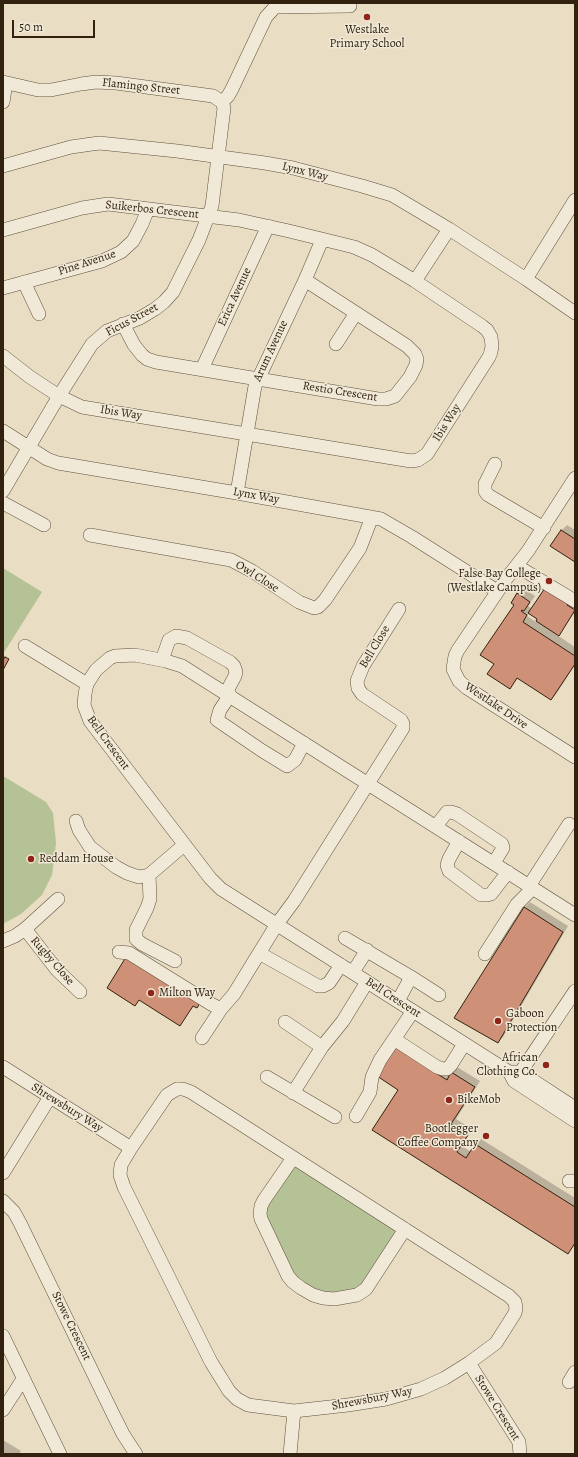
<!DOCTYPE html>
<style>
body{margin:0}
#map{position:relative;width:578px;height:1457px;overflow:hidden;background:#e9ddc3;font-family:Alegreya,serif}
canvas{display:block}
.frame{position:absolute;inset:0;border:4px solid #31210e;pointer-events:none}
.scale{position:absolute;left:12px;top:20px;width:83px;height:18px;box-sizing:border-box;border:2px solid #31210e;border-top:0;padding-left:5px;font-size:12px;line-height:14px;white-space:nowrap;color:#31210e;-webkit-text-stroke:3px #f1e9d8;paint-order:stroke}
</style>
<div id="map">
<canvas width="578" height="1457"></canvas>
<div class="frame"></div>
<div class="scale">50 m</div>
</div>
<script>
const g = document.querySelector('canvas').getContext('2d');
g.lineJoin = 'round';
function fillPath(path, color) { g.fillStyle = color; g.fill(path, 'evenodd'); }
const poly = rows => new Path2D(rows.map(r => 'M' + r).join(''));
function trace(path, color, width, dash) { g.strokeStyle = color; g.lineWidth = width; g.lineCap = dash ? 'butt' : 'round'; g.setLineDash(dash || []); g.stroke(path); }
function label(font, color, halo, rows, align = 'center') {
  g.font = font + ' Alegreya,serif'; g.lineWidth = 3; g.setLineDash([]); g.textBaseline = 'middle'; g.strokeStyle = halo; g.fillStyle = color; for (const [text, x, y, turn = 0] of rows) {
    g.save(); g.translate(x, y); g.rotate((+turn || 0) * Math.PI / 180); g.textAlign = isNaN(turn) ? turn : align; if (halo) g.strokeText(text, 0, 0); g.fillText(text, 0, 0); g.restore();
  }
}
const green = poly([
 [3,568,42,592,3,654],
 [3,776,46,802,53,813,56,843,52,875,42,895,21,914,3,924],
 [293,1158,405,1229,373,1279,350,1297,301,1288,260,1214]
]);
const shadow = poly([
 [567,525,575,530,575,561,561,531],
 [550,585,575,603,575,612,562,630,557,635,575,647,575,665,556,694,551,699,518,678,510,688,495,664,518,594,524,589,535,596,528,606,532,609],
 [529,613,538,619,536,622,527,616],
 [530,902,568,926,503,1037,497,1042,456,1018,525,907],
 [457,1067,480,1081,456,1119,472,1129,462,1146,471,1152,476,1144,481,1139,575,1198,575,1244,568,1252,373,1129,399,1090,378,1076,451,1073],
 [3,1440,21,1451,19,1454,3,1454]
]);
const building = poly([
 [561,530,575,539,575,562,550,546,561,530],
 [545,588,569,602,567,605,575,610,559,636,536,621,537,619,528,613,545,588],
 [517,593,530,602,524,611,522,610,521,611,527,615,523,622,575,656,575,664,551,700,517,678,510,689,487,674,494,664,480,655,514,605,511,603,517,593],
 [5,657,9,659,3,670,3,660,5,657],
 [524,907,563,932,498,1043,454,1018,524,907],
 [126,957,201,1001,197,1008,193,1006,180,1026,139,1000,135,1006,107,988,126,957],
 [395,1047,447,1080,451,1072,475,1087,451,1124,468,1135,457,1152,466,1158,475,1144,575,1207,575,1243,568,1254,372,1130,398,1090,377,1076,395,1047]
]);
const minor = poly([
 [3,82,38,90,51,90,81,84,96,82,116,83,213,96,222,102,224,108,212,206,199,240,173,292,164,302,155,309,140,318,107,331,92,344,59,396,3,491],
 [3,102,6,83],
 [222,102,228,96,232,89,266,17,275,7,350,6],
 [3,166,71,147,99,143,177,151,265,163,293,168,362,186,392,195,449,229,526,279,575,313],
 [3,230,82,208,108,204,239,220,289,231,354,247,372,255,415,281,482,326,487,330,491,337,492,346,491,352,489,357,427,454,418,460,411,461,82,407,59,396,30,377,3,356],
 [526,279,575,200],
 [415,281,449,229],
 [24,282,39,314],
 [3,288,102,261,121,252,133,241,142,224,148,209],
 [123,324,134,345,142,355,147,359,156,362,378,399,386,399,395,396,410,377,416,365,417,359,415,354,407,346,305,280],
 [336,344,356,313],
 [202,369,268,226],
 [3,431,47,459,58,463,237,493,381,519,412,537,497,591],
 [495,464,485,484,485,491,488,495,544,528],
 [575,478,528,551,506,579,458,650,455,656,453,669,459,681,467,688,575,757],
 [237,493,255,386,305,280,322,240],
 [3,503,44,525],
 [90,535,231,560,252,571,299,602,314,608,318,607,325,600,360,548,372,517],
 [517,566,575,601],
 [25,646,87,684],
 [162,660,169,640,176,636,187,638,230,662,234,666,236,672,235,676,226,693],
 [230,695,220,710,217,720,261,750,287,766,295,760,304,743],
 [76,821,79,830,90,847,116,867,127,873,139,877,149,875,184,845],
 [436,826,447,812,451,812,457,814,502,844,503,848,494,863],
 [459,841,449,859,447,865,449,871,481,895,487,895,491,894,508,872],
 [149,875,150,899,147,908,136,930,136,939,142,944,175,961],
 [529,886,569,824],
 [575,915,182,666,166,661,135,655,115,656,110,658,96,670,87,684,85,694,84,705,90,721,210,878,221,889,509,1072,520,1072,575,1108],
 [25,929,57,970,80,992],
 [345,938,411,977,439,995],
 [3,941,15,936,25,929,58,899],
 [119,952,129,953,211,1004,221,1009],
 [259,953,318,986,323,986,329,983,341,965],
 [485,954,517,904,533,888],
 [353,972,367,950],
 [398,1001,411,977],
 [285,1022,322,1047],
 [202,1038,221,1009,234,994,277,924,294,901,403,728,403,724,401,720,362,694,358,688,357,681,363,666,399,609],
 [394,1039,437,1067,443,1069,447,1069,451,1065,464,1044],
 [3,1067,131,1148],
 [510,1073,514,1081,575,1121],
 [267,1077,335,1117],
 [516,1079,575,991],
 [177,1089,183,1089,191,1092,509,1296,515,1302,516,1309,515,1313,496,1343,469,1363,445,1378,421,1389,386,1399,348,1405,294,1411,248,1405,237,1399,229,1391,211,1362,124,1187,120,1175,121,1165,131,1148,167,1095,177,1089],
 [293,1093,322,1047,343,1021,367,982],
 [356,1116,370,1092,372,1077,380,1060,413,1011],
 [293,1158,264,1200,261,1206,260,1214,261,1219,288,1276,293,1282,301,1288,313,1295,323,1298,334,1299,357,1295,366,1289,405,1229],
 [3,1173,50,1097],
 [569,1181,575,1181],
 [3,1201,14,1212,20,1223,112,1412,123,1434,136,1454],
 [3,1336,60,1454],
 [469,1363,519,1442,520,1454],
 [569,1382,575,1372],
 [3,1410,23,1379],
 [290,1454,294,1411]
]);
const markers = [
 [367,17,4,"#8f2418"],
 [549,581,4,"#8f2418"],
 [31,859,4,"#8f2418"],
 [151,993,4,"#8f2418"],
 [498,1021,4,"#8f2418"],
 [546,1065,4,"#8f2418"],
 [449,1100,4,"#8f2418"],
 [486,1136,4,"#8f2418"]
];
const poiNames = [
 ["Westlake",367,30,"center"],
 ["Primary School",367,44,"center"],
 ["False Bay College",541,574,"right"],
 ["(Westlake Campus)",541,588,"right"],
 ["Reddam House",39,859],
 ["Milton Way",159,993],
 ["Gaboon",506,1014],
 ["Protection",506,1028],
 ["African",538,1058,"right"],
 ["Clothing Co.",538,1072,"right"],
 ["BikeMob",457,1100],
 ["Bootlegger",478,1129,"right"],
 ["Coffee Company",478,1143,"right"]
];
const streetNames = [
 ["Flamingo Street",141,87,6],
 ["Lynx Way",305,172,14],
 ["Suikerbos Crescent",152,210,6],
 ["Pine Avenue",87,263,-18],
 ["Erica Avenue",235,297,-65],
 ["Ficus Street",132,320,-28],
 ["Arum Avenue",271,351,-65],
 ["Restio Crescent",340,392,9],
 ["Ibis Way",121,413,9],
 ["Ibis Way",447,423,-58],
 ["Lynx Way",256,496,10],
 ["Owl Close",257,577,32],
 ["Bell Close",375,647,-59],
 ["Westlake Drive",496,706,34],
 ["Bell Crescent",108,743,54],
 ["Rugby Close",52,961,49],
 ["Bell Crescent",393,998,33],
 ["Shrewsbury Way",67,1108,32],
 ["Stowe Crescent",71,1326,64],
 ["Shrewsbury Way",372,1399,-11],
 ["Stowe Crescent",497,1408,58]
];
fillPath(green, '#b4c295');
fillPath(shadow, '#0003');
fillPath(building, '#cf9078');
trace(building, '#31210e', 1);
trace(minor, '#5f503b', 14);
trace(minor, '#f1e9d8', 13);
for (const [x, y, r, color] of markers) { const dot = new Path2D(); dot.arc(x, y, r, 0, 2 * Math.PI); g.fillStyle = color; g.fill(dot); trace(dot, '#f1e9d8', 1.5); }
label('12px', '#31210e', '#f1e9d8', poiNames, 'left');
label('12px', '#31210e', '#f1e9d8', streetNames);
</script>
